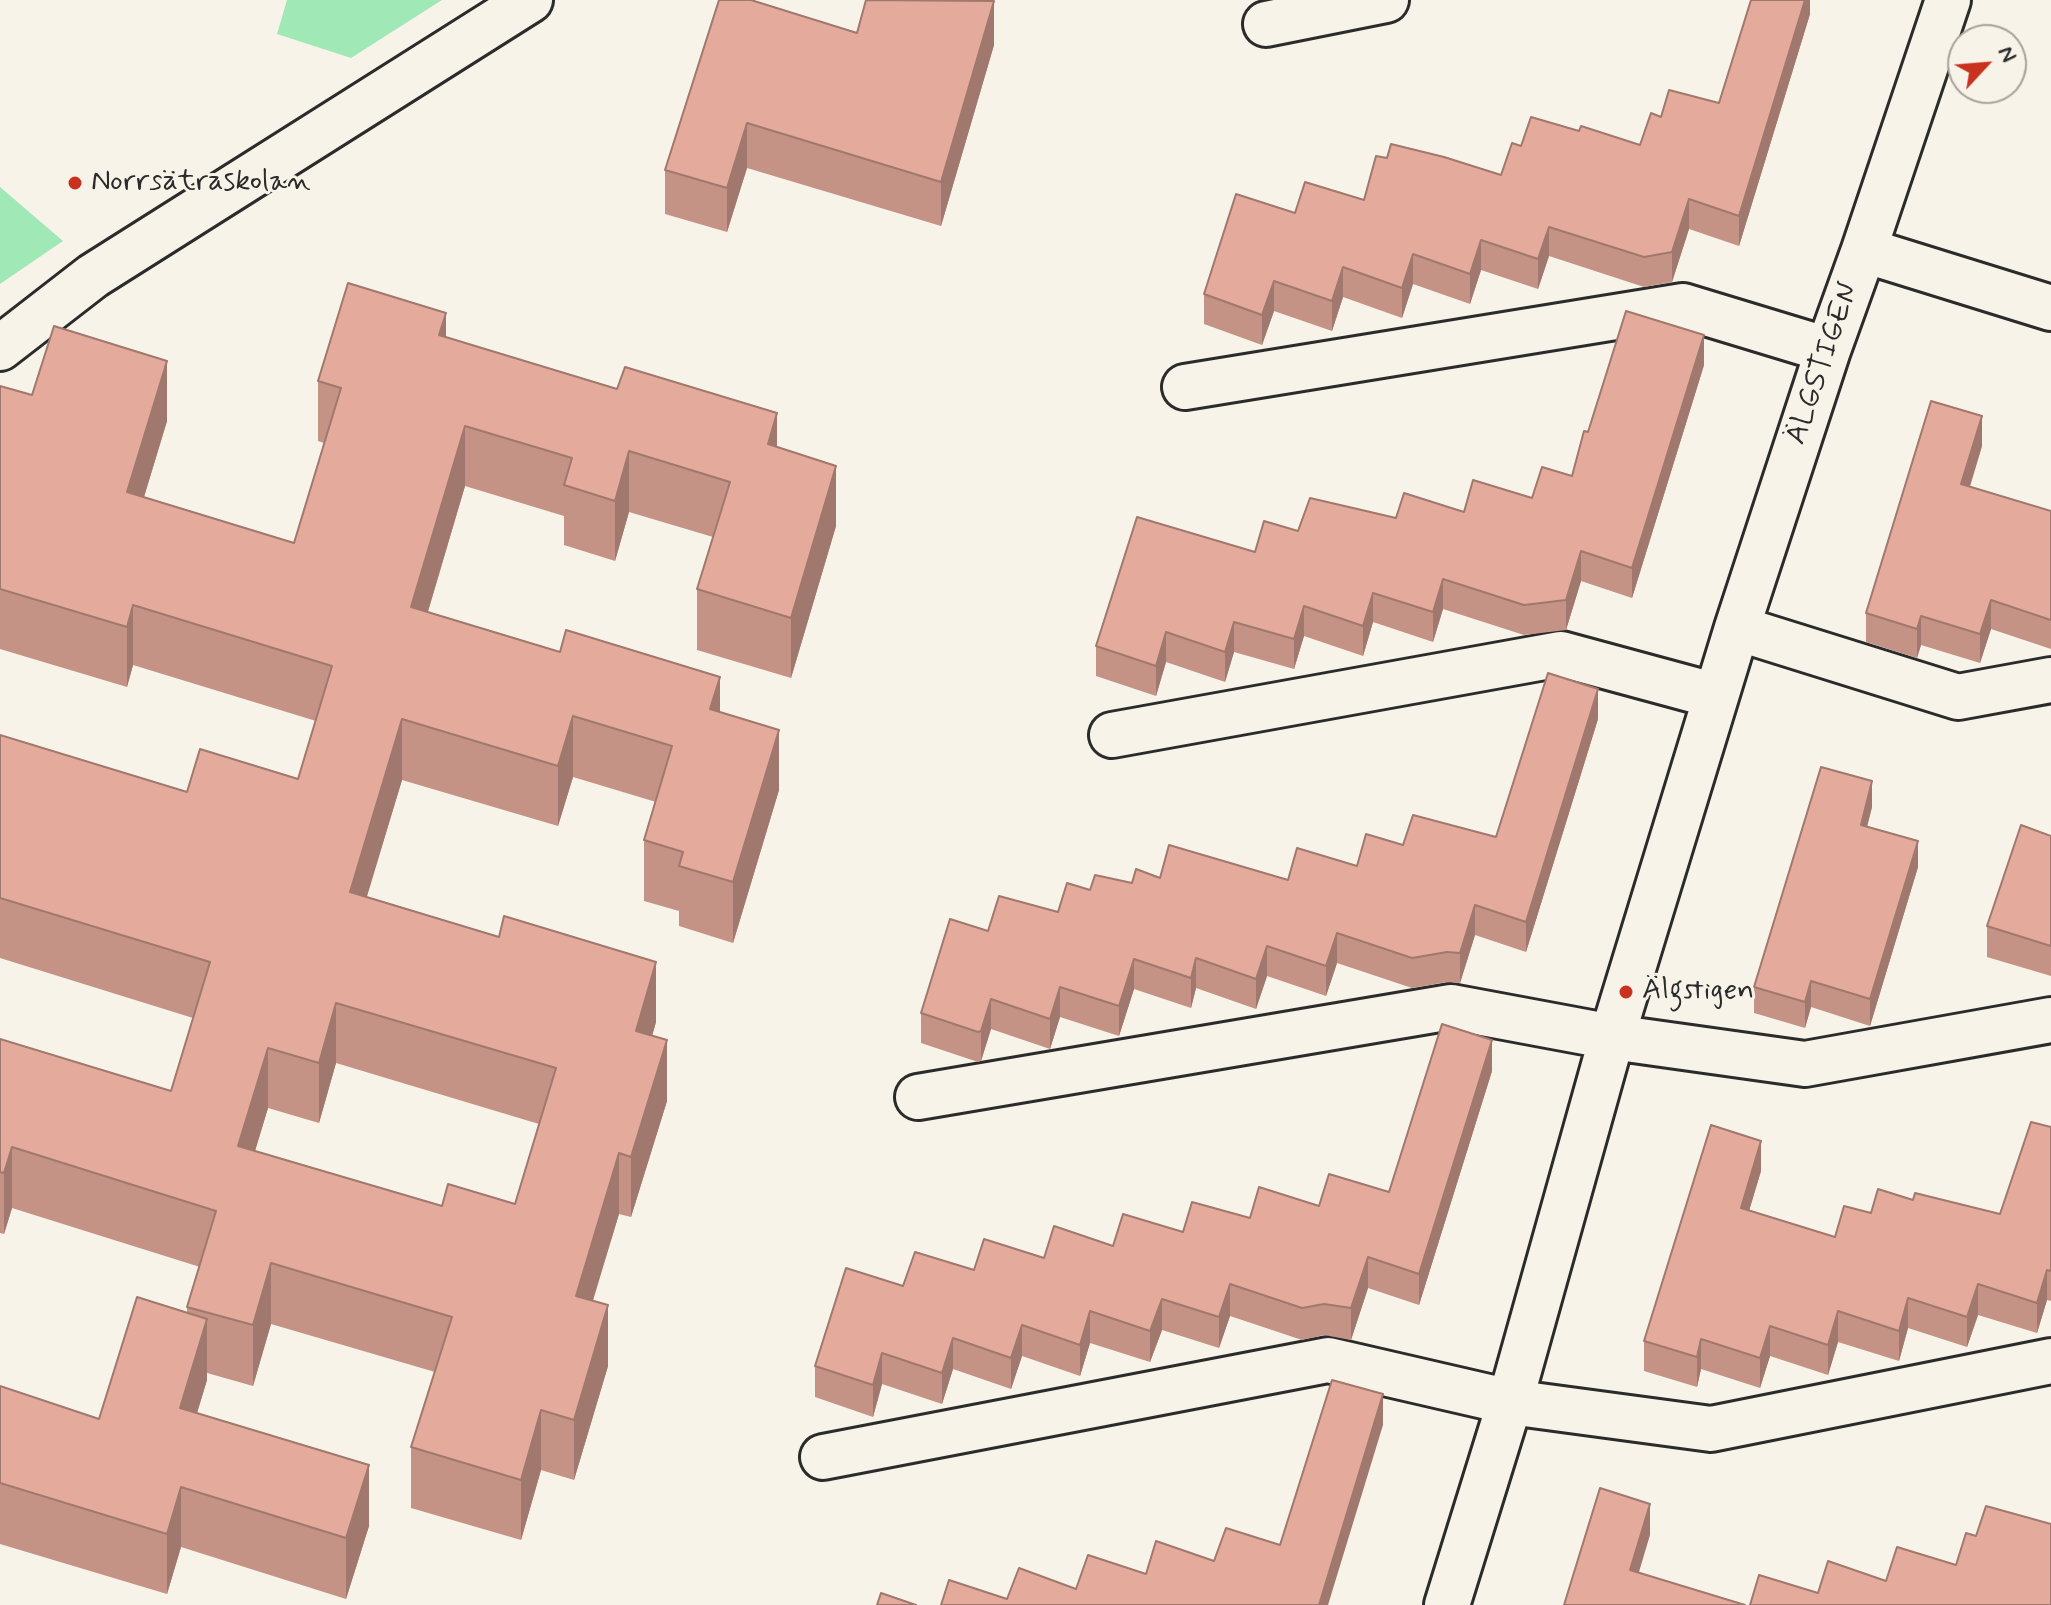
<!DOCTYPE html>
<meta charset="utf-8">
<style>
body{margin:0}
#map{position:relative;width:2051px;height:1605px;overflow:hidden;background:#f7f3e8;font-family:Mynerve,sans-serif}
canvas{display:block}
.north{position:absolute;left:1947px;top:24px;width:80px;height:80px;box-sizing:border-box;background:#f7f3e8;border:2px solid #a5a39c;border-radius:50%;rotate:64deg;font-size:22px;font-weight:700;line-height:32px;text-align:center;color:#2b2b2b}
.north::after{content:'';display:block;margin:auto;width:28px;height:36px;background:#c8321e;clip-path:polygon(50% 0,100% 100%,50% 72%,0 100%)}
</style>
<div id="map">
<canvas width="2051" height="1605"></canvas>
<div class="north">N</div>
</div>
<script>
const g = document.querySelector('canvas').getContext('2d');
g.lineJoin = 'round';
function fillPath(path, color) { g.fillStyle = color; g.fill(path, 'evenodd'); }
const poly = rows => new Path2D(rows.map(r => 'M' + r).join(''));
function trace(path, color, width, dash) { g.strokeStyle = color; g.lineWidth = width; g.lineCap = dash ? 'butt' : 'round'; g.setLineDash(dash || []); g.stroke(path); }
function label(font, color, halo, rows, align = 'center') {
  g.font = font + ' Mynerve,sans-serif'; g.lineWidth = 6; g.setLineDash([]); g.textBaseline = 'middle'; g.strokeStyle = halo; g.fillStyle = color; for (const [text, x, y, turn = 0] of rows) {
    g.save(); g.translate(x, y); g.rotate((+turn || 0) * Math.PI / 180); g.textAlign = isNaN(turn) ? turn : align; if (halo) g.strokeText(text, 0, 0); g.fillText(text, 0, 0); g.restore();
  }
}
const green = poly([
 [287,0,442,0,351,58,277,34],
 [0,187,63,241,0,284]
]);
const minor = poly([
 [1266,24,1386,0],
 [1864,250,2051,308],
 [0,348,93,276,530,0],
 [1185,387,1683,306,1828,350],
 [1737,628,1958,697,2051,680],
 [1112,735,1561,654,1716,696],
 [918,1097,1451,1007,1612,1037,1805,1064,2051,1020],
 [823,1457,1328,1360,1510,1402,1711,1429,2051,1361],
 [1447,1605,1510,1402,1612,1037,1737,628,1828,350,1864,250,1948,0]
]);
const wall = poly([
 [1810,0,1810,14,1739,246,1689,229,1672,282,1644,287,1549,256,1538,289,1481,270,1470,304,1413,284,1402,318,1343,297,1332,331,1274,311,1262,345,1204,324,1204,294,1295,213,1364,200,1387,158,1501,175,1521,146,1579,131,1640,145,1661,117,1719,103],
 [857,33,994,45,941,226,747,168,727,232,665,214,665,170],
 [446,337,777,447,836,526,791,678,697,650,697,589,713,537,629,512,615,561,564,545,564,516,465,486,428,612,720,712,779,790,733,943,679,926,679,911,644,901,644,840,656,802,573,777,558,826,402,780,366,897,656,1022,652,1036,667,1101,631,1217,619,1214,592,1301,608,1366,574,1480,541,1470,521,1540,411,1508,411,1447,435,1372,271,1324,253,1386,207,1373,207,1380,197,1413,369,1526,346,1599,181,1547,167,1594,0,1544,0,1386,99,1419,187,1313,187,1307,200,1267,12,1208,4,1234,0,1233,0,1039,171,1091,193,1018,0,958,0,735,187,792,298,779,316,721,133,665,127,687,0,649,0,386,32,395,167,421,144,497,294,543,324,443,318,441,318,381],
 [336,1063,539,1124,515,1204,442,1206,255,1151,268,1108,319,1123],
 [1704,365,1632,598,1581,581,1566,630,1524,635,1443,609,1433,642,1373,622,1363,656,1304,636,1294,669,1234,652,1225,682,1166,662,1156,696,1096,676,1096,646,1255,552,1298,531,1396,518,1464,512,1532,498,1572,476,1588,432],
 [1982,446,1970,487,2051,511,2051,649,1991,629,1980,663,1921,645,1917,658,1866,642,1866,613],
 [1598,719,1526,952,1475,935,1460,983,1447,982,1412,988,1337,963,1326,996,1267,976,1256,1009,1196,988,1191,1008,1134,989,1119,1036,1060,1017,1050,1049,991,1029,981,1061,978,1062,921,1043,921,1013,988,931,1058,912,1090,890,1160,878,1288,880,1357,866,1403,845,1496,837],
 [1872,807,1867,826,1918,867,1870,1026,1811,1007,1805,1028,1754,1013,1754,987],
 [2051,836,2051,976,1987,957,1987,926],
 [1492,1071,1419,1305,1368,1288,1351,1340,1324,1335,1302,1340,1230,1316,1219,1348,1162,1330,1150,1362,1090,1343,1080,1376,1022,1356,1011,1389,953,1369,942,1404,882,1384,873,1417,815,1397,815,1366,903,1286,974,1270,1113,1246,1389,1192],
 [2051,1127,2051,1301,2047,1300,2037,1333,1978,1315,1967,1347,1908,1328,1899,1361,1838,1342,1828,1375,1770,1356,1760,1388,1701,1369,1697,1387,1644,1371,1644,1341,1761,1171,1749,1210,1835,1237,1871,1213,1913,1200,2000,1214]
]);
const shadedWall = poly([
 [1805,0,1810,0,1810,14,1739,246,1739,216],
 [994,1,994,45,941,226,941,182],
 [747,123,747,168,727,232,727,188],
 [1689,199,1689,229,1672,282,1672,252],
 [1549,227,1549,256,1538,289,1538,259],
 [1481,240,1481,270,1470,304,1470,274],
 [1413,254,1413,284,1402,318,1402,288],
 [1343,267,1343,297,1332,331,1332,301],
 [1274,281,1274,311,1262,345,1262,315],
 [446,313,446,373,439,335],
 [1704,335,1704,365,1632,598,1632,568],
 [167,361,167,421,127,553,127,492],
 [777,413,777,474,768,444],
 [1982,416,1982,446,1961,514,1961,484],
 [465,426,465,486,411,668,411,607],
 [629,451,629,512,615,561,615,501],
 [836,466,836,526,791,678,791,618],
 [1581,551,1581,581,1566,630,1566,600],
 [1443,579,1443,609,1433,642,1433,612],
 [1373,593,1373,622,1363,656,1363,626],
 [1991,600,1991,629,1980,663,1980,634],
 [133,605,133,665,127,687,127,627],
 [1304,606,1304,636,1294,669,1294,639],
 [1921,616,1921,645,1917,658,1917,629],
 [1234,622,1234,652,1225,682,1225,652],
 [1166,632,1166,662,1156,696,1156,666],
 [720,677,720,737,710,709],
 [1598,689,1598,719,1526,952,1526,922],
 [573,716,573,777,558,826,558,766],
 [402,719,402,780,350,953,350,892],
 [779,730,779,790,733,943,733,882],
 [1872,781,1872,807,1861,851,1861,825],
 [1918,841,1918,867,1870,1026,1870,999],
 [1475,905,1475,935,1460,983,1460,953],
 [1337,933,1337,963,1326,996,1326,966],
 [1267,946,1267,976,1256,1009,1256,979],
 [1196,958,1196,988,1191,1008,1191,978],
 [1134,959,1134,989,1119,1036,1119,1006],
 [656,962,656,1022,636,1092,636,1031],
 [1811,981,1811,1007,1805,1028,1805,1002],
 [1060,987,1060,1017,1050,1049,1050,1019],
 [991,999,991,1029,981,1061,981,1031],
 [336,1003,336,1063,319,1123,319,1063],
 [667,1040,667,1101,631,1217,631,1157],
 [1492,1040,1492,1071,1419,1305,1419,1274],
 [268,1048,268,1108,238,1207,238,1146],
 [1761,1141,1761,1171,1741,1238,1741,1208],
 [12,1147,12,1208,4,1234,4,1173],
 [619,1153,619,1214,576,1357,576,1296],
 [1368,1257,1368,1288,1351,1340,1351,1308],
 [271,1263,271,1324,253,1386,253,1325],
 [2047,1270,2047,1300,2037,1333,2037,1303],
 [1230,1284,1230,1316,1219,1348,1219,1317],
 [1978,1284,1978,1315,1967,1347,1967,1317],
 [1908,1298,1908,1328,1899,1361,1899,1331],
 [1162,1299,1162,1330,1150,1362,1150,1331],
 [608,1305,608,1366,574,1480,574,1420],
 [1090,1311,1090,1343,1080,1376,1080,1345],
 [1838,1311,1838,1342,1828,1375,1828,1345],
 [207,1319,207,1380,180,1469,180,1408],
 [1022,1325,1022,1356,1011,1389,1011,1358],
 [1770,1326,1770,1356,1760,1388,1760,1358],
 [953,1338,953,1369,942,1404,942,1373],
 [1701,1339,1701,1369,1697,1387,1697,1357],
 [882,1353,882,1384,873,1417,873,1385],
 [1383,1394,1383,1425,1328,1605,1319,1605],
 [541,1410,541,1470,521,1540,521,1480],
 [369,1465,369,1526,346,1599,346,1538],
 [181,1487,181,1547,167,1594,167,1534],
 [1650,1504,1650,1535,1630,1602,1630,1570]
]);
const building = poly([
 [719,0,751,0,857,33,866,0,994,1,941,182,747,123,727,188,665,170,719,0],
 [1751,0,1805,0,1739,216,1689,199,1672,252,1644,257,1549,227,1538,259,1481,240,1470,274,1413,254,1402,288,1343,267,1332,301,1274,281,1262,315,1204,294,1236,194,1295,213,1305,182,1364,200,1376,156,1387,158,1391,144,1444,157,1501,175,1512,143,1521,146,1531,117,1579,131,1581,126,1640,145,1651,113,1661,117,1669,90,1719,103,1751,0],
 [348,283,446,313,439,335,617,389,625,367,777,413,768,444,836,466,791,618,697,589,730,482,629,451,615,501,564,485,572,458,465,426,411,607,560,652,566,630,720,677,710,709,779,730,733,882,679,866,683,852,644,840,672,746,573,716,558,766,402,719,350,892,499,937,504,916,656,962,636,1031,667,1040,631,1157,619,1153,576,1296,608,1305,574,1420,541,1410,521,1480,411,1447,452,1317,271,1263,253,1325,187,1307,216,1211,12,1147,4,1173,0,1172,0,1039,171,1091,210,962,0,898,0,735,187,792,200,749,298,779,332,666,133,605,127,627,0,589,0,386,32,395,54,326,167,361,127,492,294,543,341,388,318,381,348,283],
 [336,1003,556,1068,515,1204,448,1184,442,1206,238,1146,268,1048,319,1063,336,1003],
 [1626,311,1704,335,1632,568,1581,551,1566,600,1524,605,1443,579,1433,612,1373,593,1363,626,1304,606,1294,639,1234,622,1225,652,1166,632,1156,666,1096,646,1137,517,1255,552,1264,521,1298,531,1310,498,1396,518,1404,493,1464,512,1473,480,1532,498,1542,467,1572,476,1584,431,1588,432,1626,311],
 [1931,401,1982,416,1961,484,2051,511,2051,620,1991,600,1980,634,1921,616,1917,629,1866,613,1931,401],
 [1548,673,1598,689,1526,922,1475,905,1460,953,1447,952,1412,958,1337,933,1326,966,1267,946,1256,979,1196,958,1191,978,1134,959,1119,1006,1060,987,1050,1019,991,999,981,1031,978,1032,921,1013,950,919,988,931,999,896,1058,912,1067,883,1090,890,1095,875,1132,883,1136,869,1160,878,1169,845,1288,880,1297,848,1357,866,1366,834,1403,845,1413,815,1496,837,1548,673],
 [1821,767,1872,781,1861,825,1918,841,1870,999,1811,981,1805,1002,1754,987,1821,767],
 [2021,825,2051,836,2051,946,1987,926,2021,825],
 [1442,1024,1492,1040,1419,1274,1368,1257,1351,1308,1324,1304,1302,1308,1230,1284,1219,1317,1162,1299,1150,1331,1090,1311,1080,1345,1022,1325,1011,1358,953,1338,942,1373,882,1353,873,1385,815,1366,846,1268,903,1286,915,1252,974,1270,984,1239,1044,1258,1054,1226,1113,1246,1123,1214,1183,1232,1192,1202,1250,1218,1259,1187,1319,1206,1329,1174,1389,1192,1442,1024],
 [2031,1122,2051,1127,2051,1271,2047,1270,2037,1303,1978,1284,1967,1317,1908,1298,1899,1331,1838,1311,1828,1345,1770,1326,1760,1358,1701,1339,1697,1357,1644,1341,1711,1125,1761,1141,1741,1208,1835,1237,1844,1206,1871,1213,1878,1189,1913,1200,1915,1193,2000,1214,2031,1122],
 [137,1297,207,1319,180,1408,369,1465,346,1538,181,1487,167,1534,0,1483,0,1386,99,1419,137,1297],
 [1332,1380,1383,1394,1319,1605,941,1605,949,1580,1007,1599,1019,1568,1076,1589,1088,1555,1146,1574,1156,1541,1214,1561,1226,1528,1280,1545,1332,1380],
 [1600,1488,1650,1504,1630,1570,1745,1605,1564,1605,1600,1488],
 [1986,1506,2051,1524,2051,1605,1750,1605,1759,1575,1818,1593,1828,1561,1886,1581,1897,1547,1956,1565,1966,1533,1976,1536,1986,1506],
 [881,1593,916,1605,877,1605,881,1593]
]);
const markers = [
 [75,183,8,"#c8321e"],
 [1626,992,8,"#c8321e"]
];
const poiNames = [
 ["Norrsätraskolan",91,183],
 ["Älgstigen",1642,992]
];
const streetNames = [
 ["ÄLGSTIGEN",1824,364,-71]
];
fillPath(green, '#a0e9b7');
trace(minor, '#2b2b2b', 50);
trace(minor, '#f7f3e8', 44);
fillPath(wall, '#c49386');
fillPath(shadedWall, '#a0786d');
fillPath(building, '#e4ab9c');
trace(building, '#a0786d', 2);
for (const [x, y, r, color] of markers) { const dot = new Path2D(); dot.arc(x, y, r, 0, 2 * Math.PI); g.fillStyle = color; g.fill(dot); trace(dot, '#f7f3e8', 3); }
label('30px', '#2b2b2b', '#f7f3e8', poiNames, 'left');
label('30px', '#2b2b2b', '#f7f3e8', streetNames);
</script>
